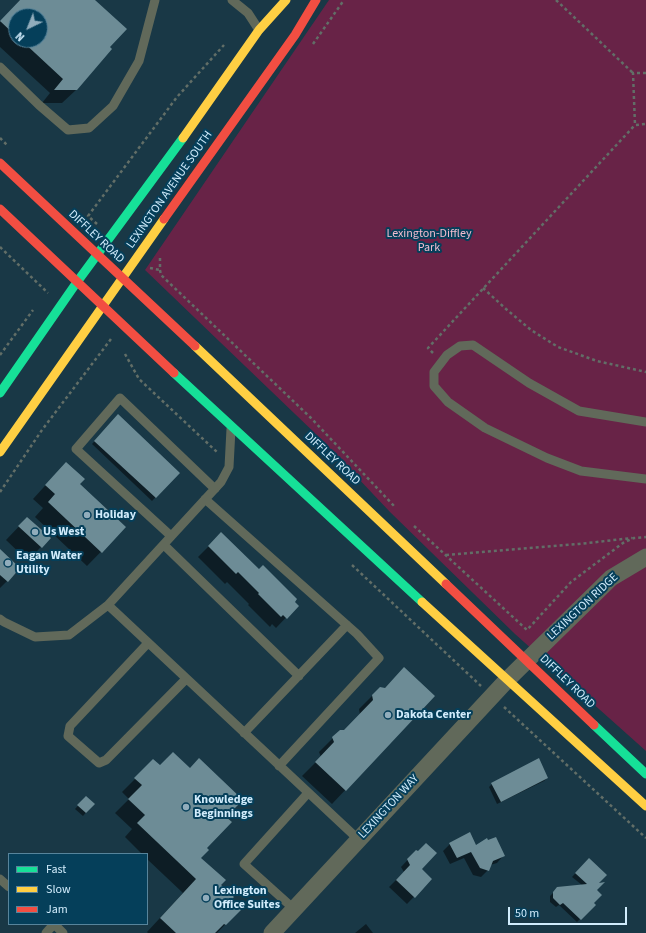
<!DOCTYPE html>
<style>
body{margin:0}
#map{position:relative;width:646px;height:933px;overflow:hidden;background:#193846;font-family:"Source Sans 3",sans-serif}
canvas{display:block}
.legend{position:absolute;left:8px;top:853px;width:140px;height:72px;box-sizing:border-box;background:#053f5a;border:1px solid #57849b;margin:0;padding:5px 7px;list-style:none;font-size:12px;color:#d1ecfc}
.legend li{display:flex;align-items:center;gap:8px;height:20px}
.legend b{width:20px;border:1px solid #57849b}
.north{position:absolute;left:8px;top:8px;width:40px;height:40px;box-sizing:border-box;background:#053f5a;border:1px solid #57849b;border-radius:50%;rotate:223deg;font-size:11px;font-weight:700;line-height:16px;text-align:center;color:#d1ecfc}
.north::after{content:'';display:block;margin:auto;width:14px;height:18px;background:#91adbc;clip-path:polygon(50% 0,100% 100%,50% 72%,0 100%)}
.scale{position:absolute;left:508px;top:907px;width:119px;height:18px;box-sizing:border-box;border:2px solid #d1ecfc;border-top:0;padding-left:5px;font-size:12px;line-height:14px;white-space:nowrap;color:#d1ecfc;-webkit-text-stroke:3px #053f5a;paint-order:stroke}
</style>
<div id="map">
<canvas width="646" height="933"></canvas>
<ul class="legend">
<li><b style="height:5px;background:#16e098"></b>Fast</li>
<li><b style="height:5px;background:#ffcf43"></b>Slow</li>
<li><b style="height:5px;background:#f24e42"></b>Jam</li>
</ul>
<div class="north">N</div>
<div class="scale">50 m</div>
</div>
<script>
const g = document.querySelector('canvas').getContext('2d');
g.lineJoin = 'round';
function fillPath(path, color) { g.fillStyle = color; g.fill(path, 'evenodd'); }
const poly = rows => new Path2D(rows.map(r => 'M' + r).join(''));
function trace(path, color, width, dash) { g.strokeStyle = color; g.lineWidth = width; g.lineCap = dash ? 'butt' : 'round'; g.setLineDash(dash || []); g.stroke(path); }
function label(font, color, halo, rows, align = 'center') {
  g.font = font + ' "Source Sans 3",sans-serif'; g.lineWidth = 4; g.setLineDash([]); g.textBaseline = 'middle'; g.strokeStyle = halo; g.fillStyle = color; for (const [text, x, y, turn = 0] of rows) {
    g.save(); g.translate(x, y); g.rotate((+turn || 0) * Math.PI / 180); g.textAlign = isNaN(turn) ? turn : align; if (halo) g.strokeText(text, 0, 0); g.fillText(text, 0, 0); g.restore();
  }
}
const green = poly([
 [329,0,646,0,646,751,515,634,390,512,320,438,145,270]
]);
const shadow = poly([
 [20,0,94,0,109,47,76,90,62,103,42,103,50,93,0,47,0,22],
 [16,16,40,16,40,40,16,40],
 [118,416,179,473,152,501,92,444],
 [53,477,79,484,125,527,87,566,35,517,43,508,33,499],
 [27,518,49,538,28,561,6,540],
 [221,534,297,606,276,628,272,624,270,627,248,605,249,604,227,582,225,584,198,557],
 [0,559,7,581,0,588],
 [404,668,434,696,332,804,302,776,321,757,319,752,340,731,344,731,360,715,359,709,380,688,384,689],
 [140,774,225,817,200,858,230,899,240,909,217,933,148,933,147,932,183,893,147,859,147,854,142,854,125,837,132,829,115,813,129,799,122,792],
 [547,778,544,781,497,804,489,787,492,784],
 [86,797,93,804,83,816,75,809],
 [450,844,476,846,503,856,497,863,490,865,488,870,481,877,473,875,464,858,450,864,443,851],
 [416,851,420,869,431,879,407,904,389,887,404,872,401,867],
 [589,859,597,884,592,903,594,905,577,922,559,905,556,907,550,902,550,896,558,888,582,885,572,877],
 [366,924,373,933,355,933]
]);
const building = poly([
 [20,0,95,0,127,29,110,47,112,49,77,90,54,90,63,79,21,40,40,40,40,16,16,16,16,36,0,21],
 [118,414,180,473,156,498,94,441],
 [66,462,85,479,80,484,126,527,102,553,48,502,55,494,45,485],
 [27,517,51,538,42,548,18,526],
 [221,532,259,569,263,565,297,599,295,602,299,606,287,619,283,615,281,617,258,594,259,593,238,572,236,574,208,546],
 [0,549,20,568,8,582,0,575],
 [404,667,435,696,346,791,315,762,334,742,332,737,340,730,344,730,373,700,372,695,380,687,385,688],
 [173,752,190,768,199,758,243,800,226,817,232,822,207,848,209,850,201,858,226,880,221,885,234,897,232,899,242,909,226,925,224,924,215,933,176,933,160,918,196,879,137,823,145,815,128,799,142,785,134,778,153,759,160,765],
 [539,758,548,778,501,802,491,783],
 [86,796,95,804,86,813,77,805],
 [470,832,476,845,487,838,488,840,496,837,505,856,493,861,489,871,480,868,471,852,457,858,449,843],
 [426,843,437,853,422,869,432,879,415,898,396,880,410,865,407,859,416,850,418,851],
 [589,858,607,875,599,883,605,882,597,890,602,895,594,903,596,905,581,920,563,903,560,905,553,898,553,892,557,887,587,884,575,873]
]);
const path = poly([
 [556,0,633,73],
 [313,44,344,0],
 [646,73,633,73,635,125,646,124],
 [0,138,8,146],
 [97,224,88,216,177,97,224,45],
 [0,247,48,293],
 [160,258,160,270,161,275,311,418,395,507],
 [150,268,160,270],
 [483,288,506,309,531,330,558,347,597,361,646,372],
 [433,353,428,348,635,125],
 [125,354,139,379,218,453],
 [0,355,33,310],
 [0,492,42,430,111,339],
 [414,526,527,630,571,582,623,543,634,538,646,537],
 [446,555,579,544,632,538],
 [352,565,481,686],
 [504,707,646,838]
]);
const lane = poly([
 [232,0,248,13,259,30],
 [0,67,39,105,68,130,89,128,113,106,139,61,155,0],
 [646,422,579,411,529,383,473,345,460,346,447,355,434,372,434,386,448,402,485,428,547,458,581,471,646,479],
 [205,499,357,634,379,658,279,766],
 [171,536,76,449,120,398,215,489],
 [164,545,299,676],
 [108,605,359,840],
 [0,619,4,622,35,637,69,635,108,605,221,482,229,467,231,429],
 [148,643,70,726,68,736,99,763,106,760,186,679],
 [244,733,347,625],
 [0,879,9,887],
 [294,909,244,864,308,793],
 [46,933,54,924,63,933]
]);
const street = poly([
 [272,933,507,680,611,578,646,557]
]);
const fast = poly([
 [174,373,422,602],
 [0,393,77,282,183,138],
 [594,725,646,774]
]);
const slow = poly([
 [183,138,259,30,286,0],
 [195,346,446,584],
 [0,452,164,219],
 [422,602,646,806]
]);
const jam = poly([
 [0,163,195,346],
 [0,209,174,373],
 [164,219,295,35,316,0],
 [446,584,594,725]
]);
const markers = [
 [87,515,4,"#91adbc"],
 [35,532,4,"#91adbc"],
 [8,563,4,"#91adbc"],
 [388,715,4,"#91adbc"],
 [186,807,4,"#91adbc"],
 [206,898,4,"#91adbc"]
];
const streetNames = [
 ["LEXINGTON AVENUE SOUTH",170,190,-55],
 ["DIFFLEY ROAD",96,237,43],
 ["DIFFLEY ROAD",332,459,43],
 ["LEXINGTON RIDGE",583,607,-43],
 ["DIFFLEY ROAD",567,682,44],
 ["LEXINGTON WAY",389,807,-47]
];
const parkNames = [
 ["Lexington-Diffley",429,234],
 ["Park",429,248]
];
const poiNames = [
 ["Holiday",95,515],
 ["Us West",43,532],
 ["Eagan Water",16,556],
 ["Utility",16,570],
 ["Dakota Center",396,715],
 ["Knowledge",194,800],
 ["Beginnings",194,814],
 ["Lexington",214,891],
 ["Office Suites",214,905]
];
fillPath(green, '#682347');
fillPath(shadow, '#0007');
fillPath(building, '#6d8c96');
trace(path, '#626e67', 2.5, [3, 3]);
trace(lane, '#61695a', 9);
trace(street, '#61695a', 17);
trace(fast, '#16e098', 9);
trace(slow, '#ffcf43', 9);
trace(jam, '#f24e42', 9);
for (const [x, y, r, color] of markers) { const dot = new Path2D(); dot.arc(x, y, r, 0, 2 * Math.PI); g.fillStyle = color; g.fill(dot); trace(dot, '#053f5a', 1.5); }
label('12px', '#d1ecfc', '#053f5a', streetNames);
label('12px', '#f2bccf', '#053f5a', parkNames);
label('bold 12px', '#d1ecfc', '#053f5a', poiNames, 'left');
</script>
